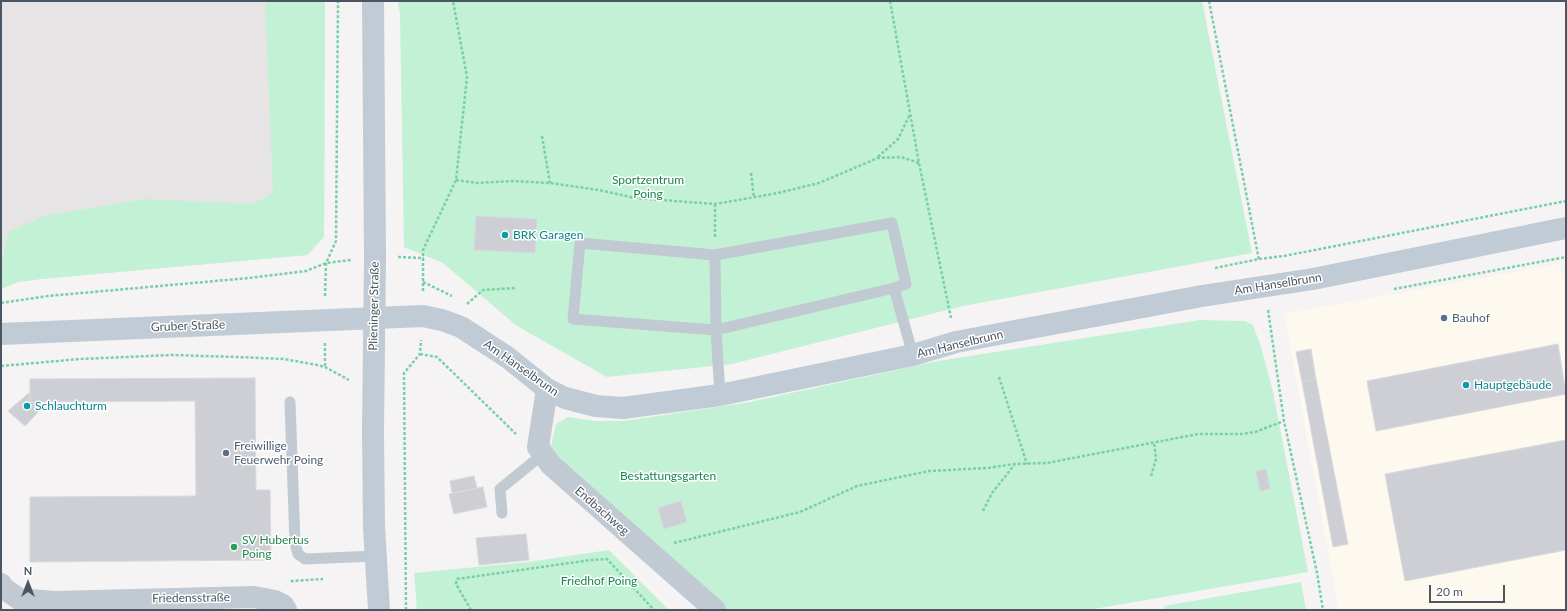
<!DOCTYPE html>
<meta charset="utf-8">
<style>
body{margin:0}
#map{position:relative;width:1567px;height:611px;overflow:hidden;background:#f5f3f3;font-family:Lato,sans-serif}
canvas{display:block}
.frame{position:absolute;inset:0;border:2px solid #4a5661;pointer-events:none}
.north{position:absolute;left:8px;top:563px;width:40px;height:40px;-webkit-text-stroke:3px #fff;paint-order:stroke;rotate:0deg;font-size:11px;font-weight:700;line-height:16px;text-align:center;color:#4a5661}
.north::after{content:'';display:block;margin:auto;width:14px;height:18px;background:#4a5661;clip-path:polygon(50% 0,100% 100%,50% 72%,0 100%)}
.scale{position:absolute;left:1429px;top:585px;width:76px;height:18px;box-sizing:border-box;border:2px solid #4a5661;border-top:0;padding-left:5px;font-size:12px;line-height:14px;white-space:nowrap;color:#4a5661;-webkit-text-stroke:3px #fff;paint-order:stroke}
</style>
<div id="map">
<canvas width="1567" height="611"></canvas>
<div class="frame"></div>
<div class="north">N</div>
<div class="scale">20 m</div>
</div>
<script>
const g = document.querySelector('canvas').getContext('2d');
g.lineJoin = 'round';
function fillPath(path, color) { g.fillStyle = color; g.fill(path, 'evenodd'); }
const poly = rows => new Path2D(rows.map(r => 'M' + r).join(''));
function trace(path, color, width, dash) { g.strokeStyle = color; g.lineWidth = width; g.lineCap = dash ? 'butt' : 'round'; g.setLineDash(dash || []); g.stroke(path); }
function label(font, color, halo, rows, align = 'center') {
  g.font = font + ' Lato,sans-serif'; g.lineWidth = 3; g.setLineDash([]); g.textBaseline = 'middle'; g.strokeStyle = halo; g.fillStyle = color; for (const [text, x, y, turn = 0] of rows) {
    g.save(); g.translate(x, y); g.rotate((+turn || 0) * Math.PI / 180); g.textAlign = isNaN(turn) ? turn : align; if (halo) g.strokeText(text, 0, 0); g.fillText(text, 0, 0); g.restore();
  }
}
const commercial = poly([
 [1560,264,1566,291,1566,610,1339,610,1284,314]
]);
const education = poly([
 [1,1,325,1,324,237,307,255,41,279,18,282,1,289]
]);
const green = poly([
 [265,1,325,1,324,237,307,255,41,279,18,282,1,289,1,270,8,232,44,216,145,199,253,204,273,193],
 [398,1,1202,1,1252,253,963,306,732,364,607,377,517,326,443,263,404,247,400,14],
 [1200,320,1244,321,1253,325,1261,347,1273,392,1308,572,1088,610,724,610,561,464,551,445,556,424,568,417,595,421,624,421,750,402,938,361],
 [609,550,669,610,417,610,414,573,528,562],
 [1301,582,1306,610,1165,610,1164,606]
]);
const building = poly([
 [476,216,537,219,535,253,474,250,476,216],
 [1558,344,1566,394,1376,431,1367,381,1558,344],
 [1311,349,1316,379,1302,382,1296,352,1311,349],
 [255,378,256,490,270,490,271,560,30,562,30,497,196,496,195,401,30,402,30,379,255,378],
 [1316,379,1348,544,1333,547,1302,382,1316,379],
 [30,392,30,402,38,402,41,409,25,426,8,411,30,392],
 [1566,440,1566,550,1405,581,1385,474,1566,440],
 [1266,469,1270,489,1260,491,1256,471,1266,469],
 [474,476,477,488,452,493,450,481,474,476],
 [483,487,487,507,454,514,449,494,483,487],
 [681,501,687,522,664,529,658,508,681,501],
 [526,534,529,560,479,565,476,538,526,534]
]);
const path = poly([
 [890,1,919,163,951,318],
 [1209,1,1259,260],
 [542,136,550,183],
 [878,157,898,139,910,114],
 [751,173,754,198],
 [456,180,477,183,513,181,550,183,599,190,635,198,715,204,778,193,819,183,878,158,901,157,919,163],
 [715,204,715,237],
 [398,257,424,258],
 [1215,268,1259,259,1284,256,1566,201],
 [423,282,452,296],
 [1394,289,1566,257],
 [423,291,423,250,456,180,467,77,453,1],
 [325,296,326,263,336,241,338,1],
 [1,303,48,296,249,278,306,271,326,263,351,260],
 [467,304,483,290,516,288],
 [1268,310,1284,421,1317,573,1323,610],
 [325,343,325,367],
 [420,354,437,357,516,434],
 [1,366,80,359,172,355,237,357,284,359,317,365,325,367,349,380],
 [999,377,1027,464],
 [1151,476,1156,459,1154,442],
 [983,511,992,493,1015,464],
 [674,543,800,512,857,486,929,471,988,468,1015,464,1047,463,1198,434,1241,434,1255,432,1284,421],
 [291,582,292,581,323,579],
 [406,610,404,373,420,354,421,340],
 [471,610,456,584,457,579,591,560,607,559,654,610]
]);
const lane = poly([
 [892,223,906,284,894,288,716,330,573,319,580,243,715,255,892,223],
 [715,255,716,330,720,395],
 [894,288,913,355],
 [290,402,295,543,298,554,305,559,376,556],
 [502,513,500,489,543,454]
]);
const street = poly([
 [547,389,538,447,551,465,715,610],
 [1,584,2,587,19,599,54,602,254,597,275,601,283,605,286,610]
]);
const secondary = poly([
 [373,1,375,258,373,431,374,527,379,610],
 [1,334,423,316,442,320,461,327,507,357,547,389,565,398,596,406,623,408,720,395,913,355,956,342,1202,296,1313,279,1566,228]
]);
const markers = [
 [505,235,4,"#0f9aa8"],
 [1444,318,4,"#5c6f8a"],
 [1466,385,4,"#0f9aa8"],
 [27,406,4,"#0f9aa8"],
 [226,453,4,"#5c6f8a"],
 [234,547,4,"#2e9e5b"]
];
const parkNames = [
 ["Sportzentrum",648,180],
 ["Poing",648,194],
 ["Bestattungsgarten",668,476],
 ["Friedhof Poing",599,581]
];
const cultureNames = [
 ["BRK Garagen",513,235],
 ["Hauptgebäude",1474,385],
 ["Schlauchturm",35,406]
];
const streetNames = [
 ["Am Hanselbrunn",1278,284,-9],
 ["Plieninger Straße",374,306,-89],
 ["Gruber Straße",188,326,-2],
 ["Am Hanselbrunn",960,344,-13],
 ["Am Hanselbrunn",521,368,35],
 ["Endbachweg",602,511,41],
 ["Friedensstraße",191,598,-1]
];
const serviceNames = [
 ["Bauhof",1452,318],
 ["Freiwillige",234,446],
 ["Feuerwehr Poing",234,460]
];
const leisureNames = [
 ["SV Hubertus",242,540],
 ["Poing",242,554]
];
fillPath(commercial, '#fdf9ef');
fillPath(education, '#e6e4e5');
fillPath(green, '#c3f1d5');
fillPath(building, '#cdcfd5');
trace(building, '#d7d9de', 1);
trace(path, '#7ad0a6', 2.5, [3, 2]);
trace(lane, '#c1cad2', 11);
trace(street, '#c1cad2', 22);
trace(secondary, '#c1cbd6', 22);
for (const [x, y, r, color] of markers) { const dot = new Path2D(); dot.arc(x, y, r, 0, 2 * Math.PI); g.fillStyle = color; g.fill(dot); trace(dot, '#fff', 1.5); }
label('12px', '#17864f', '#fff', parkNames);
label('12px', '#0d838f', '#fff', cultureNames, 'left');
label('12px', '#4a5661', '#fff', streetNames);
label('12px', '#4e5e75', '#fff', serviceNames, 'left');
label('12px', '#27864d', '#fff', leisureNames, 'left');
</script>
